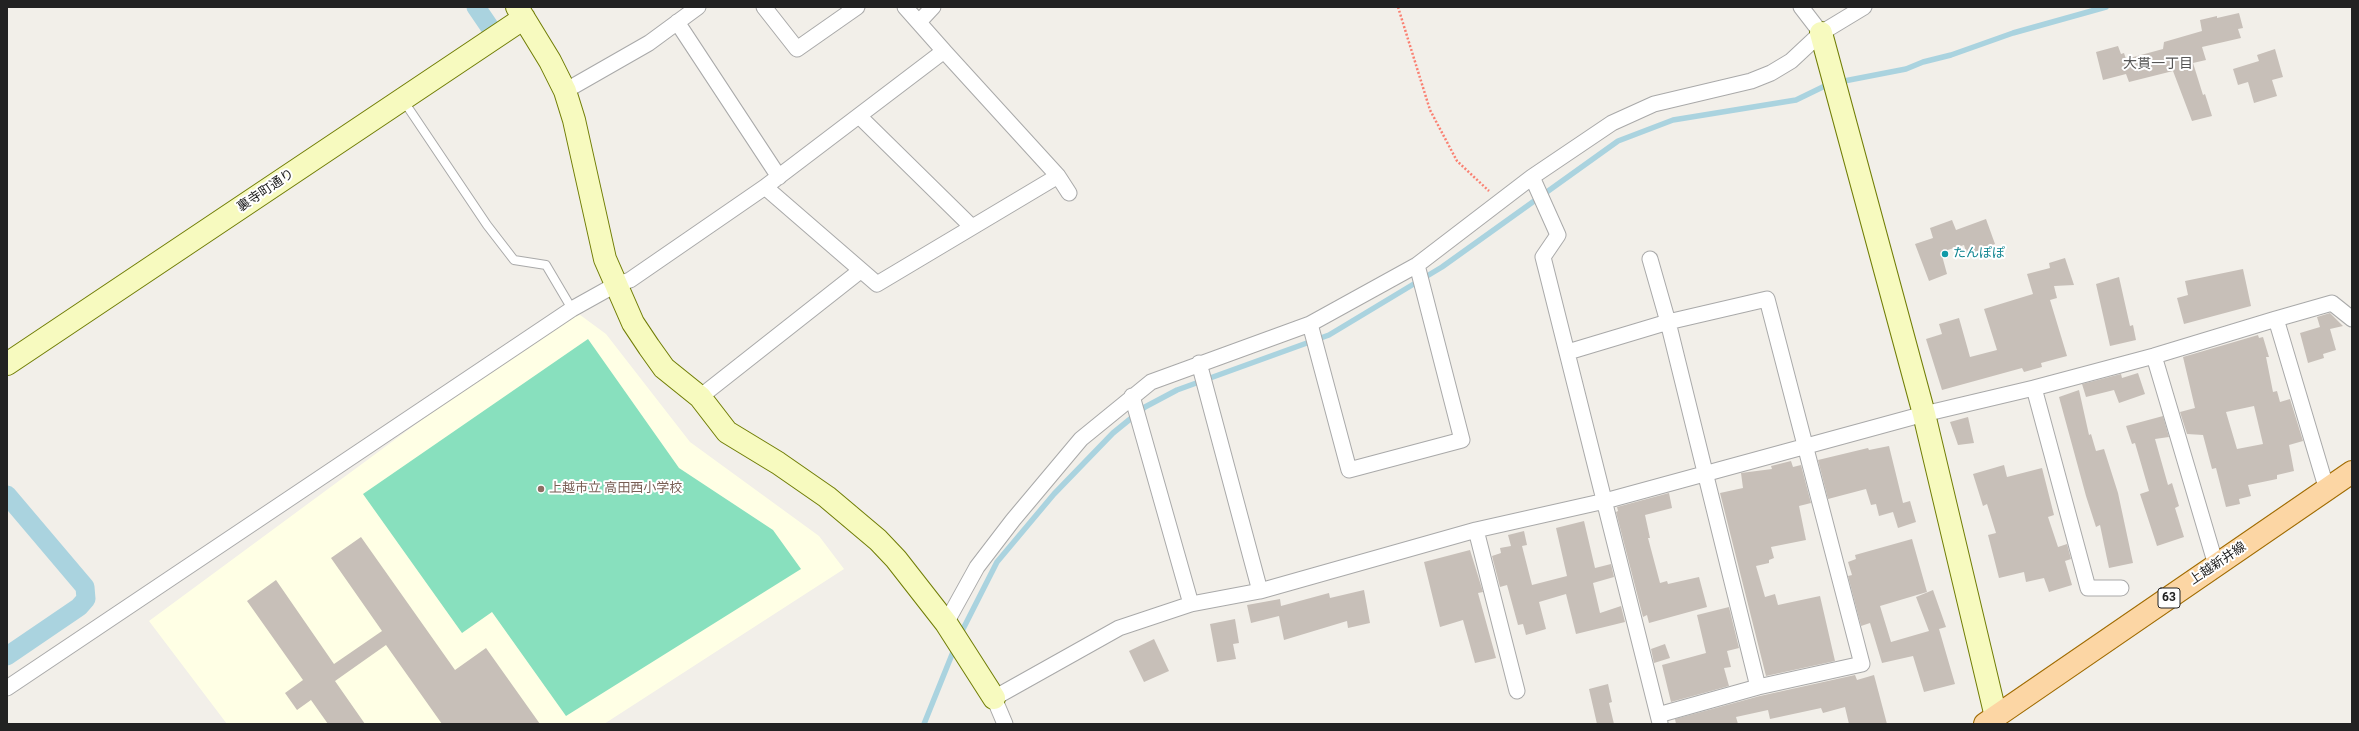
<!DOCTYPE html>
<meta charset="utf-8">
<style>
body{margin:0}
#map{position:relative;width:2359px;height:731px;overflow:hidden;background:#f2efe9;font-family:Roboto,sans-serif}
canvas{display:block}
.frame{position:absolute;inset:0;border:8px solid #222;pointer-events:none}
</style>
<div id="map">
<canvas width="2359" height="731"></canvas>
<div class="frame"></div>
</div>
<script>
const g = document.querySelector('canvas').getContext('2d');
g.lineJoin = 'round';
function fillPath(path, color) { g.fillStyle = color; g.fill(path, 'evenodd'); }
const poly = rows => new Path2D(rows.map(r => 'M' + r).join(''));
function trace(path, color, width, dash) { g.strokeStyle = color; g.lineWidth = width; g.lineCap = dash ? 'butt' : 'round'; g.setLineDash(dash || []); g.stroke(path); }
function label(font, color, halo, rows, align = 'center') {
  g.font = font + ' Roboto,"Noto Sans JP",sans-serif'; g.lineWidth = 4; g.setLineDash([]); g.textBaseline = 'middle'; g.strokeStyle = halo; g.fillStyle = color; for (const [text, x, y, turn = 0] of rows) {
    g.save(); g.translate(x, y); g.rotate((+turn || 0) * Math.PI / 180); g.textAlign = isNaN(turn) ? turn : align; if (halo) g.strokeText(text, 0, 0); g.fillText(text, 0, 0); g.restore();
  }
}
const education = poly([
 [572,309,606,334,690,442,819,536,844,569,604,724,227,724,149,621]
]);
const pitch = poly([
 [588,339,679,468,773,530,801,569,566,716,492,612,462,633,363,494]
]);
const stream = poly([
 [1839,82,1906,69,1923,62,1951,55,2013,33,2106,7],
 [960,635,997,562,1054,494,1113,433,1145,407,1177,390,1329,335,1442,267,1618,141,1673,120,1796,100,1831,83],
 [924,724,955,647]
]);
const canal = poly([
 [476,7,491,29],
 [7,495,85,587,86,599,79,607,7,656]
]);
const building = poly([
 [2239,13,2243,28,2238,29,2241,38,2202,47,2206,60,2193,63,2203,95,2205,94,2212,116,2192,121,2173,71,2129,82,2126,74,2103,80,2096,52,2118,46,2121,54,2124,53,2126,59,2163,49,2164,42,2202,31,2200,20,2217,16,2217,18],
 [2275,49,2283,77,2272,80,2277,96,2254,103,2248,82,2238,85,2233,69,2259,61,2257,55],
 [1986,219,1995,244,1967,255,1964,245,1941,252,1947,274,1929,281,1915,244,1933,238,1930,228,1952,220,1956,230],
 [2065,258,2074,285,2054,286,2057,298,2050,300,2067,356,2041,363,2042,367,2024,372,2022,368,1942,390,1926,339,1942,334,1939,324,1959,318,1970,357,1997,350,1984,309,2033,294,2027,274,2050,268,2049,263],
 [2243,269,2251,306,2184,324,2177,298,2188,295,2185,281],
 [2119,277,2130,326,2133,325,2136,340,2110,346,2096,284],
 [2330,313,2343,326,2330,329,2336,350,2323,354,2324,358,2308,363,2300,333,2320,327,2317,317],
 [2258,335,2259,338,2263,337,2269,357,2266,357,2273,392,2277,391,2280,402,2290,399,2303,441,2289,445,2294,471,2277,475,2277,479,2248,485,2251,496,2239,499,2240,504,2226,507,2216,468,2212,469,2203,435,2187,434,2180,412,2195,408,2183,357],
 [2254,406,2263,444,2237,449,2226,412],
 [2138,373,2145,394,2119,403,2114,390,2086,397,2082,384,2121,374,2122,378],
 [2079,390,2089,435,2091,434,2096,451,2104,449,2118,493,2133,563,2109,568,2100,525,2096,527,2086,496,2059,397],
 [2163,416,2169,437,2155,439,2168,485,2172,483,2179,506,2175,508,2184,537,2157,546,2140,494,2149,491,2135,443,2132,444,2126,426],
 [1968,417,1974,443,1958,445,1950,422],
 [1889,446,1903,503,1910,501,1916,522,1898,528,1893,512,1879,516,1876,504,1871,505,1866,489,1828,499,1818,460,1868,448,1869,450],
 [1791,461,1793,467,1801,465,1811,503,1799,506,1806,540,1771,547,1774,558,1769,560,1769,563,1756,566,1765,597,1775,594,1778,605,1820,596,1835,661,1766,676,1720,493,1743,488,1741,473,1772,469,1771,466],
 [2004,465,2007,477,2042,468,2054,515,2048,517,2058,547,2067,544,2071,559,2065,561,2072,585,2049,592,2044,578,2026,582,2024,572,1999,578,1988,535,1996,533,1987,504,1983,506,1973,474],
 [1669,493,1672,508,1645,515,1650,538,1648,538,1660,583,1667,581,1668,584,1699,577,1707,607,1649,623,1647,615,1643,617,1616,512,1618,511,1617,507],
 [1584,521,1595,568,1611,564,1614,577,1593,583,1600,613,1621,606,1625,622,1576,634,1566,594,1539,602,1546,629,1526,635,1523,624,1518,625,1507,585,1500,587,1492,556,1501,553,1500,548,1511,546,1508,535,1524,531,1527,545,1522,546,1532,585,1567,576,1556,528],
 [361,537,455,670,486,648,540,724,442,724,386,645,335,681,365,724,328,724,311,700,297,710,285,693,303,680,247,601,276,580,334,664,382,631,331,558],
 [1912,539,1927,592,1880,606,1891,642,1929,631,1916,597,1933,590,1946,627,1939,629,1955,684,1924,692,1913,656,1882,663,1870,623,1861,626,1848,576,1852,575,1848,562,1856,559,1855,555],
 [1470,550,1483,592,1478,593,1496,658,1475,663,1463,620,1440,627,1424,562],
 [1364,590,1370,623,1348,628,1347,621,1284,640,1279,616,1251,623,1247,605,1280,599,1281,606,1329,593,1330,598],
 [1729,607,1739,648,1727,651,1731,667,1724,668,1729,686,1671,702,1662,665,1706,653,1697,615],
 [1235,619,1239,643,1233,644,1236,659,1217,662,1210,624],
 [1154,639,1169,671,1144,682,1129,651],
 [1665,644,1670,658,1654,663,1651,649],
 [1855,675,1857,680,1874,675,1887,724,1849,724,1845,707,1823,713,1821,708,1770,719,1768,710,1736,717,1738,724,1676,724,1675,719,1760,696],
 [1608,684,1612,702,1609,703,1614,724,1597,724,1589,689]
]);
const path = poly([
 [1398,7,1430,110,1457,161,1489,191]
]);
const lane = poly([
 [403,100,487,225,514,260,546,265,572,309]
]);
const street = poly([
 [764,7,797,49,857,7],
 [1801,7,1821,33],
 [677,22,779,177],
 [919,22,933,7],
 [565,91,649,43,698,7],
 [859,116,972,227],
 [1058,176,1069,193],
 [1532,177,1558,235,1543,257,1660,723],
 [765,187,877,284,1058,176,944,51],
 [1650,259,1668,322,1758,687],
 [1310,324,1349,470,1462,440,1417,265],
 [1568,352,1668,322,1767,299,1862,664,1758,687,1658,715],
 [2154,356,2216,565],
 [1199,363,1260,591],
 [2034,388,2088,588,2121,588],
 [1132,396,1191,604],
 [700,397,860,271],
 [2327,490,2276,319,2332,303,2352,319],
 [1476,530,1517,691],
 [946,623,977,567,1013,520,1081,439,1151,382,1310,324,1417,265,1532,177,1612,123,1654,104,1751,81,1771,73,1791,61,1821,33,1864,7],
 [7,688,572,309,615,285,630,280,765,187,944,51,905,7],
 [1005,724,994,698,1119,628,1191,604,1260,591,1476,530,1605,501,1924,414,2034,388,2154,356,2276,319]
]);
const secondary = poly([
 [517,7,550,61,565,91,574,120,605,259,633,323,649,347,664,368,700,397,727,432,778,463,827,497,878,540,896,559,946,623,994,698],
 [1821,33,1924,414,1996,717],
 [7,364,524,18]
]);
const primary = poly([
 [1985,724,2352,472]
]);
const markers = [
 [1945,254,4,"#0f9aa8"],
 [541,489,4,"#8d6e63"]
];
const shields = [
 [2169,598,22]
];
const shieldNames = [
 ["63",2169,598]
];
const streetNames = [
 ["裏寺町通り",266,191,-34],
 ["上越新井線",2218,564,-34]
];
const cultureNames = [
 ["たんぽぽ",1953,254]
];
const educationNames = [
 ["上越市立 高田西小学校",549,489]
];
const neighbourhoodNames = [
 ["大貫一丁目",2158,64]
];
fillPath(education, '#ffffe5');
fillPath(pitch, '#88e0be');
trace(stream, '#aad3df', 5.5);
trace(canal, '#aad3df', 19);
fillPath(building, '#c7bfb8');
trace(lane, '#a9a9a9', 10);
trace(street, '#a9a9a9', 17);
trace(secondary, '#707d05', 24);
trace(primary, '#a06b00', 24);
trace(path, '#fa8072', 2.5, [2, 2]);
trace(lane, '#fff', 8);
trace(street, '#fff', 15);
trace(secondary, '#f7fabf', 22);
trace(primary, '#fcd6a4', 22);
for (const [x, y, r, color] of markers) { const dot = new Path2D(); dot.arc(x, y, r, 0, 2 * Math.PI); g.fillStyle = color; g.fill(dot); trace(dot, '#fff', 1.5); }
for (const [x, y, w] of shields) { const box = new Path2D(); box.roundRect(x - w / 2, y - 10, w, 20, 3); g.fillStyle = '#fff'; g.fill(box); trace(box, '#222', 1); }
label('bold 12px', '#222', null, shieldNames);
label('13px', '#222', '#fff', streetNames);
label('13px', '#0d838f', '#fff', cultureNames, 'left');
label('13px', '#785e54', '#fff', educationNames, 'left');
label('14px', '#555', '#fff', neighbourhoodNames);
</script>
